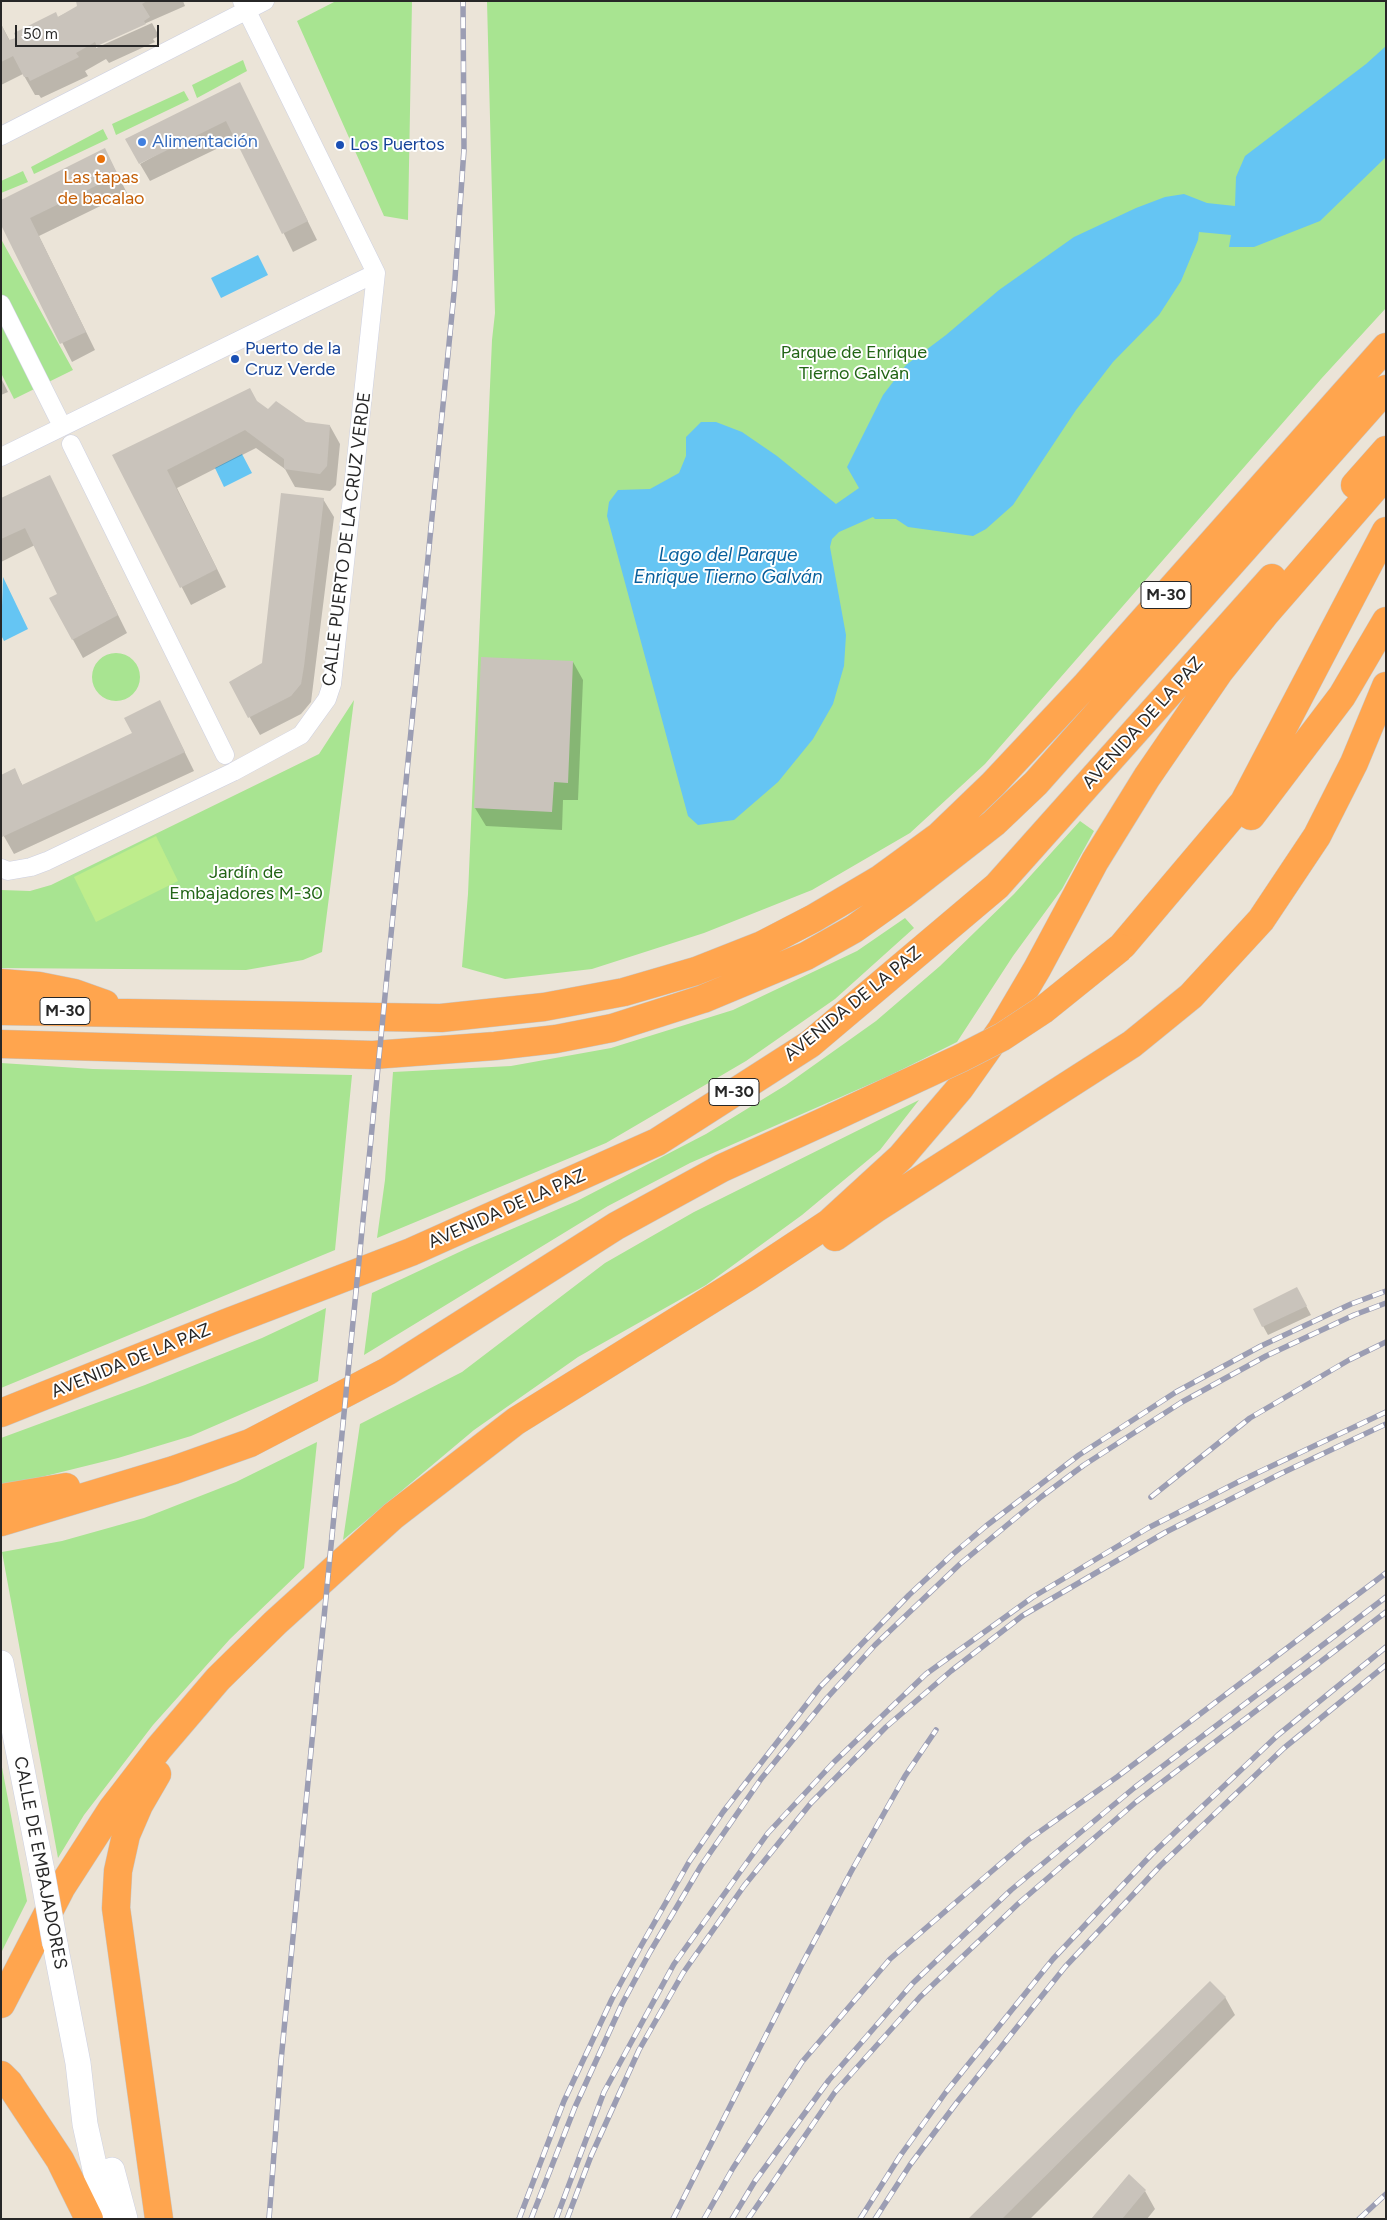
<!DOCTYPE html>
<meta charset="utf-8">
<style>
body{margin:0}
#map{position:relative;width:1387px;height:2220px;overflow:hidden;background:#ebe4d8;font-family:Figtree,sans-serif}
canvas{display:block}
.frame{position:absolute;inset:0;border:2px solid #272727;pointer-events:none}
.scale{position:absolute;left:15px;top:25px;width:144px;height:22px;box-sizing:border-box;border:2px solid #272727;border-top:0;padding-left:6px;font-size:15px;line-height:18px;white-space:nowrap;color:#272727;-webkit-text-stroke:4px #fff;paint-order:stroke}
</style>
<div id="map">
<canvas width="1387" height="2220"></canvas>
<div class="frame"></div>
<div class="scale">50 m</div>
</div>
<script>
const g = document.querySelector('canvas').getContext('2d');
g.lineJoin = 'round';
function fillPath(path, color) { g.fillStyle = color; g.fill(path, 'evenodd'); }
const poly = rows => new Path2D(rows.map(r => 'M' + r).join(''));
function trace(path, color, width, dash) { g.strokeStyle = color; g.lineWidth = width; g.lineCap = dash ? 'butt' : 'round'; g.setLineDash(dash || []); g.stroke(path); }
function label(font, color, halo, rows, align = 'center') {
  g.font = font + ' Figtree,sans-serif'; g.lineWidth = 4; g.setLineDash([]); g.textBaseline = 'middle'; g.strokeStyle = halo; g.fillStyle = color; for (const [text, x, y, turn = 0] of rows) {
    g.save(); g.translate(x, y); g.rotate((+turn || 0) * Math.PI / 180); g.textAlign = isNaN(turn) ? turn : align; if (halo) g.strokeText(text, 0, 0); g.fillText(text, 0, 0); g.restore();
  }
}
const green = poly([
 [336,1,412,1,408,220,384,216,297,21],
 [487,1,1386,1,1386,308,1321,379,985,764,910,833,812,890,704,933,592,969,505,979,462,967,468,894,492,340,495,313],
 [243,60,247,71,197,98,192,85],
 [184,91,189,100,116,135,112,124],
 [103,129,108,139,34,174,31,167],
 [23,171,28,182,1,193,1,181],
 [1,239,73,370,14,399,1,373],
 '92 677a24 24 0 1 1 48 0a24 24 0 1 1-48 0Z',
 [354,700,322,952,303,960,246,970,1,968,1,890,30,891,51,885,319,754],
 [1080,821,1094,831,1062,889,1013,956,957,1042,891,1075,690,1163,608,1206,364,1355,372,1293,470,1247,577,1201,706,1134,786,1085,876,1021,940,966,1014,894],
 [905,918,914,928,835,999,746,1061,606,1143,377,1238,385,1180,393,1072,511,1066,611,1048,733,1010,857,951],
 [1,1063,93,1069,352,1075,335,1250,1,1388],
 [919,1100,880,1150,802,1215,706,1285,578,1357,474,1430,343,1540,360,1424,462,1372,605,1263,694,1212],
 [326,1308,318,1381,191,1436,118,1458,1,1487,1,1438,145,1385,262,1338],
 [317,1442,304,1568,230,1639,153,1725,84,1815,58,1858,2,1552,62,1541,144,1518,236,1482],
 [1,1762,27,1901,1,1953]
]);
const pitch = poly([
 [156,836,178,881,96,922,74,877]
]);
const water = poly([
 [1386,46,1386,157,1320,221,1254,247,1229,247,1231,235,1199,232,1198,240,1181,281,1159,315,1113,362,1076,410,1013,505,986,529,973,536,908,527,896,519,875,519,873,517,839,532,832,539,830,547,846,635,844,666,833,704,813,739,778,782,734,820,698,825,688,816,607,516,609,502,618,490,650,489,679,473,686,456,686,437,701,422,716,422,742,432,777,456,836,504,859,488,847,467,883,395,906,365,946,335,999,290,1074,237,1136,208,1165,197,1184,194,1207,203,1235,206,1236,177,1245,156,1366,64],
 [258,255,268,275,221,298,211,278],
 [242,454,252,473,224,487,215,468],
 [3,577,28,629,4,641,1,635]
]);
const shadow = poly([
 [79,1,183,1,185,6,96,45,96,48,152,23,159,36,153,39,155,42,109,63,106,59,85,71,88,76,41,98,39,95,35,95,23,74,1,85,1,24,10,41,78,7],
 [249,102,317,240,293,252,237,139,150,181,140,164],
 [105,150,127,193,39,236,95,350,72,362,1,222],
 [1,378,8,392,1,395],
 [269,411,305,423,330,426,340,444,336,485,330,491,295,487,285,469,256,448,177,488,226,587,191,605,114,456],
 [49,476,127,633,83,658,50,598,59,594,35,545,1,562,1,500],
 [323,499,334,517,311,702,301,714,260,735,230,683,263,664],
 [482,658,573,662,583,680,578,800,563,800,562,830,486,826,475,808],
 [160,702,194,771,14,854,1,831,1,776,14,770,23,786,134,734],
 [1297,1289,1311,1315,1268,1335,1263,1326],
 [1225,1997,1235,2015,1030,2219,970,2219],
 [1145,2191,1155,2209,1147,2219,1093,2219]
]);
const building = poly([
 [76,1,147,1,142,4,150,17,144,21,146,24,97,46,95,42,76,53,79,57,30,81,28,77,24,77,13,56,1,62,1,24,9,40,16,38,14,33,56,12,58,17,77,6],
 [240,82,308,221,282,234,226,121,139,164,125,139],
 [105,148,118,175,30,218,86,332,60,344,1,225,1,200],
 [250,388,257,401,268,409,276,401,306,422,330,425,327,466,320,474,284,469,284,459,245,430,167,470,217,569,180,588,112,455],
 [50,475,118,615,72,640,49,598,57,594,25,528,1,539,1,498],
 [281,493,324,498,304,666,301,684,291,696,248,718,229,682,262,663],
 [481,657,573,661,568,783,554,782,552,812,474,808],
 [160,700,185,752,2,837,1,775,15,768,22,785,132,733,124,718],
 [1297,1287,1307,1306,1262,1327,1253,1309],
 [1210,1981,1226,1997,1002,2219,968,2219],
 [1129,2174,1146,2190,1122,2219,1091,2219]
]);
const street = poly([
 [1,136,265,1],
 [1,304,62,426],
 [71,444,225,755],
 [1,457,376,273],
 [1,868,8,871,31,867,47,861,233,772,301,735,327,699,332,684,376,273,242,1]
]);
const secondary = poly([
 [1,1663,42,1871],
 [55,1944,78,2063,85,2124,106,2219],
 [112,2170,125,2219]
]);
const highway = poly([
 [1355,485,1386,450],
 [1251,816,1342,696,1386,621],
 [1123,945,1244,802,1386,531],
 [1,983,39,986,74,993,105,1004],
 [1,1011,441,1018,544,1007,624,992,696,971,762,945,814,918,880,879,939,836,993,784,1086,685,1386,347],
 [1,1044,373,1055,495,1046,556,1039,612,1028,703,999,806,956,854,929,903,894,994,823,1036,783,1386,389],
 [835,1237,875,1209,1132,1044,1191,996,1261,920,1317,836,1354,763,1386,686],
 [1,1413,226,1323,411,1252,657,1142,810,1044,997,886,1272,578],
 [1,1498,66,1487],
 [1,1522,174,1470,250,1443,388,1371,616,1226,722,1168,834,1117],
 [157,1774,139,1805,126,1835,118,1871,116,1908,159,2219],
 [1,2004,61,1888,112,1809,159,1748,218,1679,275,1623,393,1516,516,1421,749,1276,829,1223,901,1157,960,1088,1001,1030,1037,969,1095,861,1147,777,1219,672,1266,613,1386,475],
 [1,2075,9,2083,60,2160,89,2219]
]);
const rail = poly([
 [1151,1497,1250,1418,1349,1360,1386,1342],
 [269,2219,281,2061,320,1658,454,293,464,149,463,1],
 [519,2219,564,2101,612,1999,641,1946,689,1862,723,1812,820,1687,909,1595,953,1554,986,1526,1079,1455,1176,1392,1261,1346,1351,1304,1386,1291],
 [531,2219,575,2107,622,2004,650,1952,701,1866,761,1779,827,1698,875,1645,960,1564,1041,1497,1084,1465,1182,1402,1266,1356,1354,1315,1386,1303],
 [556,2219,604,2092,674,1964,768,1833,834,1762,926,1674,1033,1597,1148,1528,1240,1481,1386,1412],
 [567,2219,591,2156,639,2050,683,1973,744,1886,811,1803,886,1727,951,1671,1022,1616,1166,1532,1280,1474,1386,1424],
 [673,2219,800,1968,852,1870,905,1776,936,1730],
 [704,2219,733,2168,802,2062,890,1959,1028,1840,1117,1777,1386,1573],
 [732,2219,755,2181,829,2080,913,1983,1011,1890,1134,1788,1386,1597],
 [748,2219,835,2092,920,1997,1019,1903,1136,1802,1386,1612],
 [860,2219,900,2156,946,2092,1053,1959,1152,1854,1278,1735,1386,1647],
 [875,2219,910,2165,958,2101,1065,1967,1160,1866,1284,1748,1386,1665],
 [1359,2219,1386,2194]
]);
const secondaryBridge = poly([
 [42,1871,55,1944]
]);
const highwayBridge = poly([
 [834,1117,961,1058,1002,1037,1043,1010,1120,948]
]);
const markers = [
 [142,142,5,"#3f7fe0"],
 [340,145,5,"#1a4fb4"],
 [101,159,5,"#e8710a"],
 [235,359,5,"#1a4fb4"]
];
const shields = [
 [1166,595,50],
 [65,1011,50],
 [734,1092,50]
];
const shieldNames = [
 ["M-30",1166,595],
 ["M-30",65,1011],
 ["M-30",734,1092]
];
const shopNames = [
 ["Alimentación",152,142]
];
const transitNames = [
 ["Los Puertos",350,145],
 ["Puerto de la",245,349],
 ["Cruz Verde",245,370]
];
const foodNames = [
 ["Las tapas",101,178],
 ["de bacalao",101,199]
];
const parkNames = [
 ["Parque de Enrique",854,353],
 ["Tierno Galván",854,374],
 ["Jardín de",246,873],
 ["Embajadores M-30",246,894]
];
const streetNames = [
 ["CALLE PUERTO DE LA CRUZ VERDE",347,539,-83],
 ["AVENIDA DE LA PAZ",1143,723,-48],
 ["AVENIDA DE LA PAZ",853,1004,-39],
 ["AVENIDA DE LA PAZ",507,1209,-24],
 ["AVENIDA DE LA PAZ",131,1361,-22],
 ["CALLE DE EMBAJADORES",40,1863,79]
];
const waterNames = [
 ["Lago del Parque",728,555],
 ["Enrique Tierno Galván",728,577]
];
fillPath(green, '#a8e491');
fillPath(pitch, '#beed8c');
fillPath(water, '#65c5f3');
fillPath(shadow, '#0003');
fillPath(building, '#c9c3bb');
trace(street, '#cdd0e1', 19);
trace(secondary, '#cdd0e1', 26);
trace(highway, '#c7c7c7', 29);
trace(street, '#fff', 18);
trace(secondary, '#fff', 25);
trace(highway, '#ffa54e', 28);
trace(rail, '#9b9db3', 5.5);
trace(rail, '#fff', 4, [11]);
trace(secondaryBridge, '#cdd0e1', 26, []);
trace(highwayBridge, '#c7c7c7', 29, []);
trace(secondaryBridge, '#fff', 25);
trace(highwayBridge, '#ffa54e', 28);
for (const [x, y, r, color] of markers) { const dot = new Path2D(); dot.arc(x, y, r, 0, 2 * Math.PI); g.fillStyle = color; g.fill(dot); trace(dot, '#fff', 2); }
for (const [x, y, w] of shields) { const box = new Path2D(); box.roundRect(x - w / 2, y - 13.5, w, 27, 4); g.fillStyle = '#fff'; g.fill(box); trace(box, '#272727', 1); }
label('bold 16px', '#272727', null, shieldNames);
label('18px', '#366cbe', '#fff', shopNames, 'left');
label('18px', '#164399', '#fff', transitNames, 'left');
label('18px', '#c56008', '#fff', foodNames);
label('18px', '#226516', '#fff', parkNames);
label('18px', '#272727', '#fff', streetNames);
label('italic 19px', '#085f9b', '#fff', waterNames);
</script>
